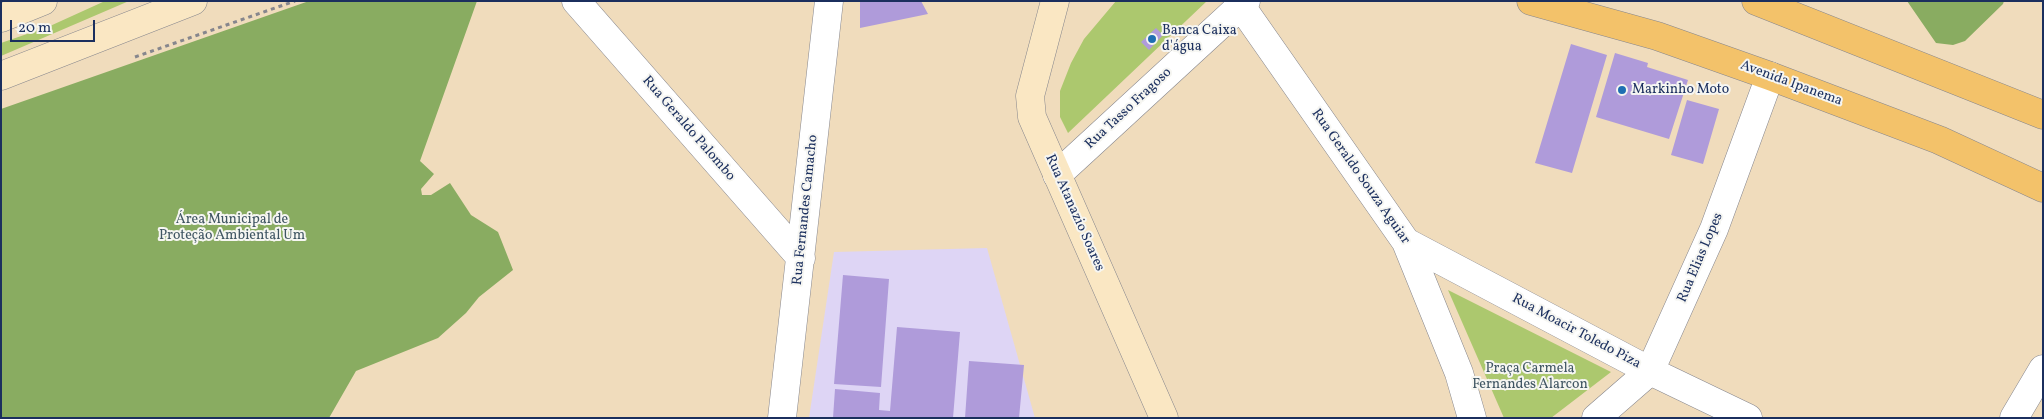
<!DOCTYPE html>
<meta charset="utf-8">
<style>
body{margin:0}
#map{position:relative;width:2044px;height:419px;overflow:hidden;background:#f0dcbc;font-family:Vollkorn,serif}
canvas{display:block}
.frame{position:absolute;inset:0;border:2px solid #1b2f5e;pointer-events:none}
.scale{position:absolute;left:10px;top:20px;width:85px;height:22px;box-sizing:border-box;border:2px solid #1b2f5e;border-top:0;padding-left:6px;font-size:15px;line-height:18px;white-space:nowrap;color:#1b2f5e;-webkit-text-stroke:4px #f6f6f2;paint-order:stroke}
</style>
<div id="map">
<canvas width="2044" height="419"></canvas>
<div class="frame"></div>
<div class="scale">20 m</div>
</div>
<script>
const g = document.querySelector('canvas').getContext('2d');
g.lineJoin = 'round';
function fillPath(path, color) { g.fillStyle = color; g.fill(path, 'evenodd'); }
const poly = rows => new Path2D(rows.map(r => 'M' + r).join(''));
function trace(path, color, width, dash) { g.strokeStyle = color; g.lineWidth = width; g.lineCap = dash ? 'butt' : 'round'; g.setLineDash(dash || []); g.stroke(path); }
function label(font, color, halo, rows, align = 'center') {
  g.font = font + ' Vollkorn,serif'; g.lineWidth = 4; g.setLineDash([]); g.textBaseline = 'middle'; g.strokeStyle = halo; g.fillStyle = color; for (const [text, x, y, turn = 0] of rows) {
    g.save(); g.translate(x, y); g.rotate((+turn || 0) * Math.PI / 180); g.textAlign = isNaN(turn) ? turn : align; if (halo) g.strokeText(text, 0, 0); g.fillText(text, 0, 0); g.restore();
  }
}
const built = poly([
 [987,248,1035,418,809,418,834,252]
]);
const green = poly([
 [105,1,129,1,1,56,1,43,50,26],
 [1116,1,1207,1,1068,133,1060,117,1060,91,1071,63,1084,39],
 [1448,290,1611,372,1551,418,1504,418]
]);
const forest = poly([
 [309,1,477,1,420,161,434,174,421,189,422,195,431,195,450,183,471,215,498,232,513,270,479,297,466,313,438,338,356,371,329,418,1,418,1,109],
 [1907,1,2004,1,2003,4,1965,41,1953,45,1936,43]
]);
const building = poly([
 [860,1,921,1,928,14,860,28],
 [1156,28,1163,35,1149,50,1141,42],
 [1571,44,1607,55,1572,173,1535,163],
 [1615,53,1648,63,1647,67,1688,80,1669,139,1596,117],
 [1687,100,1719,109,1703,164,1671,155],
 [843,275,889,279,881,387,834,384],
 [897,327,960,332,953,418,833,418,835,389,880,393,879,410,890,411],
 [969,361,1024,365,1019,418,965,418]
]);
const path = poly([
 [135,57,295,1]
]);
const minor = poly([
 [576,1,801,258],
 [1241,6,1406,242,1459,373,1472,418],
 [1057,175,1246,1],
 [1406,242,1650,371,1748,418],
 [782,418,829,1],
 [1596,418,1650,371,1714,229,1770,76],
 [2014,418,2043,369]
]);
const secondary = poly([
 [1055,1,1030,96,1032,117,1164,418],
 [1,18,43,1],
 [1,76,193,1]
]);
const primary = poly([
 [1531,1,1657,36,1770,76,1939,140,2043,188],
 [1756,1,2043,115]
]);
const markers = [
 [1152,39,5,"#1f6fb2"],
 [1622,90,5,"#1f6fb2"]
];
const poiNames = [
 ["Banca Caixa",1162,31],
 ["d'água",1162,47],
 ["Markinho Moto",1632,90]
];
const streetNames = [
 ["Avenida Ipanema",1791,84,20],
 ["Rua Tasso Fragoso",1129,109,-43],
 ["Rua Geraldo Palombo",688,129,49],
 ["Rua Geraldo Souza Aguiar",1360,177,55],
 ["Rua Fernandes Camacho",806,210,-84],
 ["Rua Atanazio Soares",1074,213,66],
 ["Rua Elias Lopes",1701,258,-67],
 ["Rua Moacir Toledo Piza",1576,332,28]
];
const parkNames = [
 ["Área Municipal de",232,220],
 ["Proteção Ambiental Um",232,236],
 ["Praça Carmela",1530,369],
 ["Fernandes Alarcon",1530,385]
];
fillPath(built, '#ded5f5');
fillPath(green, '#acc86e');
fillPath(forest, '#89ac61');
fillPath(building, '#af9bda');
trace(minor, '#86868d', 29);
trace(secondary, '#86868d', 29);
trace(primary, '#86868d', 29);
trace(path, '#86868d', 3, [4, 4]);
trace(minor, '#fff', 28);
trace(secondary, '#fae7c3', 28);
trace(primary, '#f3c26a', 28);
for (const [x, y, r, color] of markers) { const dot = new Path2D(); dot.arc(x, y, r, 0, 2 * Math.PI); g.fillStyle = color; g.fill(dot); trace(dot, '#f6f6f2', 2); }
label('14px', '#1b2f5e', '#f6f6f2', poiNames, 'left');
label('14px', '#1b2f5e', '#f6f6f2', streetNames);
label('14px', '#3f5562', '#f6f6f2', parkNames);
</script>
